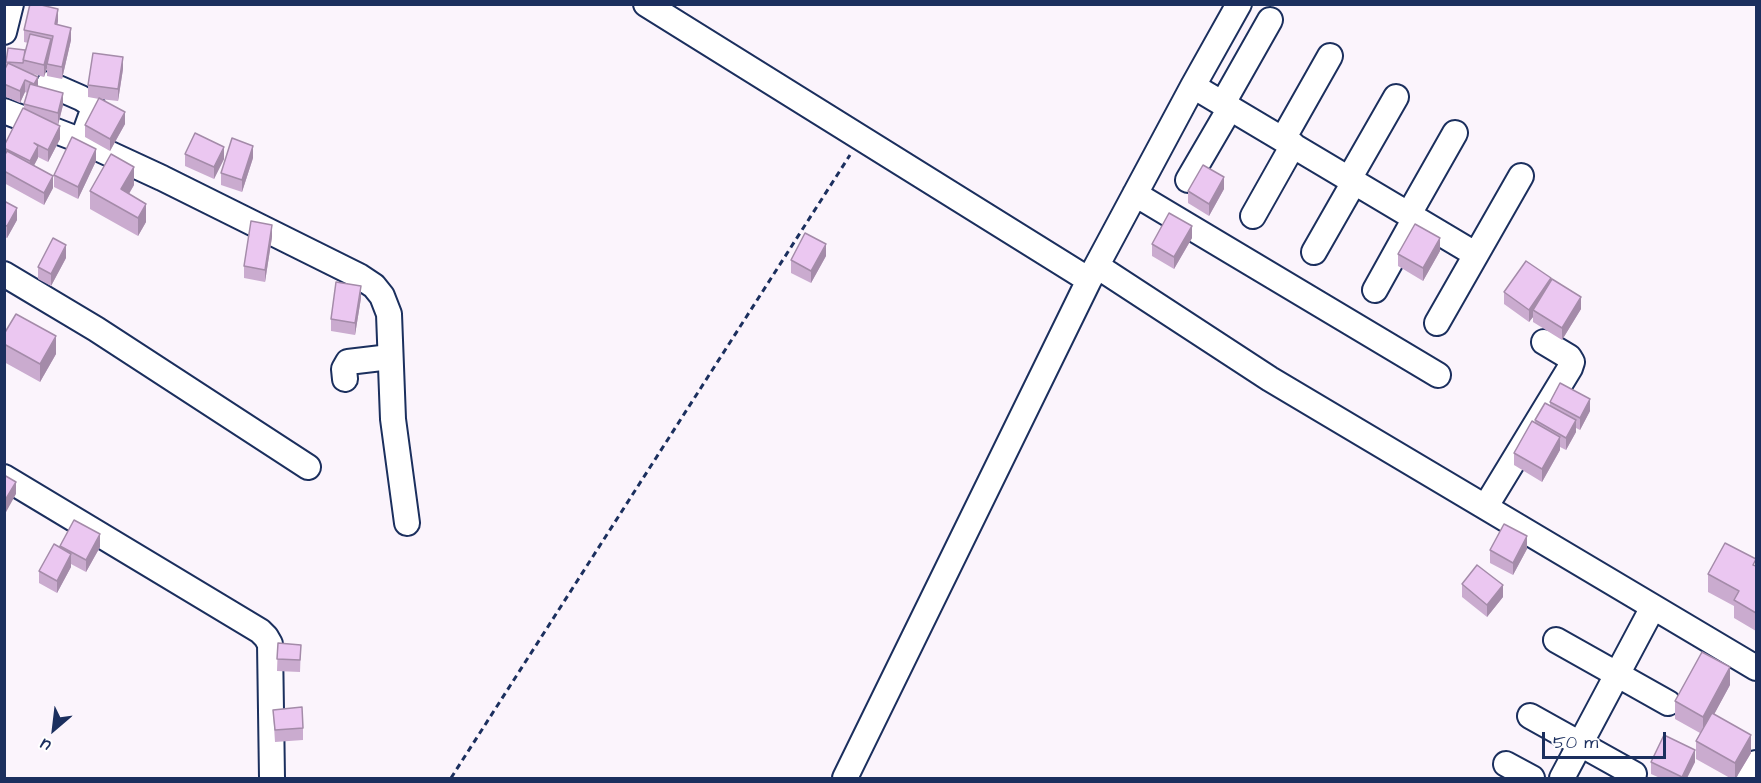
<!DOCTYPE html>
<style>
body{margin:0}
#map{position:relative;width:1761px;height:783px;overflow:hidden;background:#fbf4fc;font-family:"Architects Daughter",sans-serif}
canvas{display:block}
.frame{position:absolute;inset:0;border:6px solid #1b2f5e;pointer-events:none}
.north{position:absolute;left:24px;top:699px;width:60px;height:60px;-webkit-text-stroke:4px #fff;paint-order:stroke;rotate:208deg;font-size:16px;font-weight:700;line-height:24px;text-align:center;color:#1b2f5e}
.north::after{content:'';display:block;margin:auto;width:21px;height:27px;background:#1b2f5e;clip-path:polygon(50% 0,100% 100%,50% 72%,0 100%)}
.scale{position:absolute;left:1542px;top:732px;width:124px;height:27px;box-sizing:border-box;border:3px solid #1b2f5e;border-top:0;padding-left:8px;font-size:18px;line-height:21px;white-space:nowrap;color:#1b2f5e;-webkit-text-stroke:4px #fff;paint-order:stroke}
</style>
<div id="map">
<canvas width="1761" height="783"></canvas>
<div class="frame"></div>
<div class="north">U</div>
<div class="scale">50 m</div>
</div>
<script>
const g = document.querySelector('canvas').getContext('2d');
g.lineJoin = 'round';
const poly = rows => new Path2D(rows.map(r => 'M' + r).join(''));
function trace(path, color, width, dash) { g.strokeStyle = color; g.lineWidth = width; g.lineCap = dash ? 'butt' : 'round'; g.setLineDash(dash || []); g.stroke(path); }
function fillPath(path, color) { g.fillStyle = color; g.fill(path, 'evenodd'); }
const path = poly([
 [451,778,850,155]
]);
const minor = poly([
 [646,4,1089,280],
 [4,32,11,4],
 [49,84,81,98,92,105,92,113,82,141],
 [1193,86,1475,254],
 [1223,103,1270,20],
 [4,111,82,141,162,178,359,276,374,286,382,296,389,314,393,419,407,523],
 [1283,139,1330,56],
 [1349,179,1396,97],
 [1188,180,1230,108],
 [1135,194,1438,375],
 [1409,214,1455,133],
 [1253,216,1293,145],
 [1314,252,1354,182],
 [1097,266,1270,379,1756,668],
 [4,274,96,329,308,467],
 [1375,290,1415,218],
 [1437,323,1521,176],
 [345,379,344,369,348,362,390,357],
 [4,477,260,631,266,637,270,644,272,778],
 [1486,506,1570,368,1572,362,1569,357,1544,342],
 [1556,640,1668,703],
 [1530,716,1634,774],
 [1506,764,1532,778],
 [845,778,1089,280,1193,86,1239,4],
 [1562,778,1653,607],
 [1749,778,1756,763]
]);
const wall = poly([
 [58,21,57,25,71,40,62,79,47,76,47,68,44,77,33,74,38,86,63,105,58,125,60,139,48,162,38,157,34,165,53,188,44,205,4,183,4,146,24,109,24,104,27,93,25,92,20,103,4,96,4,71,6,67,6,62,25,52,28,43,24,42,24,30],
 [123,69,118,101,100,99,125,124,110,151,85,137,85,125,99,99,88,97,88,85],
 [185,154,224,159,214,179,185,166],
 [253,158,242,192,221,185,221,173],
 [96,161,78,199,54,187,54,175],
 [134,185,129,194,146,222,138,236,90,209,90,191],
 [1224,189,1209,216,1188,203,1188,191],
 [4,201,17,220,7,238,4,237],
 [272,237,265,282,244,278,244,266],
 [1192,238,1174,269,1152,256,1152,244],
 [1440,251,1423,281,1398,266,1398,254],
 [826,256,811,283,791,273,791,260],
 [66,258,51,286,38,279,38,267],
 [1551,280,1581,309,1562,340,1533,322,1533,317,1529,322,1504,304,1504,292],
 [361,298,355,335,331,331,331,319],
 [4,334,56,354,40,382,4,362],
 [1550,402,1590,411,1580,430,1576,428,1576,432,1566,450,1560,447,1560,450,1542,482,1514,465,1514,453,1535,423,1535,420,1550,405],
 [60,546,100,547,86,572,71,564,71,567,57,593,39,583,39,571,60,548],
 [1527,549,1513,575,1490,563,1490,550],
 [1756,566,1756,631,1734,618,1734,606,1708,592,1708,574],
 [1462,584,1503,597,1487,617,1462,597],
 [278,643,301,645,300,672,277,671],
 [1730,685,1714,714,1751,753,1736,778,1730,778,1696,759,1696,741,1700,733,1675,719,1675,701],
 [273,710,303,728,303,740,275,742],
 [1651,762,1695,762,1687,778,1660,778,1651,774]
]);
const shadedWall = poly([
 [58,9,58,21,55,37,55,24],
 [71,28,71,40,62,79,62,67],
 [51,39,51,51,47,64,47,68,44,77,44,65],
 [123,57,123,69,118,101,118,89],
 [38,77,38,89,34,96,34,84],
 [25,80,25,92,20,103,20,91],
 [63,93,63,105,58,125,58,113],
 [125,112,125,124,110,151,110,139],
 [60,126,60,139,48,162,48,150],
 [38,146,38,158,30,173,30,161],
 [253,146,253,158,242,192,242,180],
 [224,147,224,159,214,179,214,167],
 [96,149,96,161,78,199,78,187],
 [134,167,134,185,121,207,121,189],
 [53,176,53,188,44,205,44,193],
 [1224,177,1224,189,1209,216,1209,204],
 [146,204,146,222,138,236,138,218],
 [17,208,17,220,7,238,7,226],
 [272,225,272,237,265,282,265,270],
 [1192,226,1192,238,1174,269,1174,257],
 [1440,238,1440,251,1423,281,1423,268],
 [826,244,826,256,811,283,811,271],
 [66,245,66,258,51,286,51,274],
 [1551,278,1551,290,1533,310,1533,317,1529,322,1529,310],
 [361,286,361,298,355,335,355,323],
 [1581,297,1581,309,1562,340,1562,328],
 [56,336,56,354,40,382,40,364],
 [1590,399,1590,411,1580,430,1580,418],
 [1576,420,1576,432,1566,450,1566,438],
 [1560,437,1560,450,1542,482,1542,469],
 [16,482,16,494,5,514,4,525,4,502],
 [100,534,100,547,86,572,86,560],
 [1527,536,1527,549,1513,575,1513,563],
 [71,554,71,567,57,593,57,581],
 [1503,585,1503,597,1487,617,1487,605],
 [1730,667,1730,685,1703,735,1703,717],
 [1751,735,1751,753,1736,778,1735,778,1735,763],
 [1695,750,1695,762,1687,778,1682,778]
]);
const building = poly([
 [30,4,37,4,58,9,55,24,71,28,62,67,47,64,53,36,24,30,30,4],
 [30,34,51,39,44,65,23,60,30,34],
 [8,48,25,50,23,63,6,62,8,48],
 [93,53,123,57,118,89,88,85,93,53],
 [8,63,38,77,34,84,25,80,20,91,4,84,4,71,8,63],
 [30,84,63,93,58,113,24,104,30,84],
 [99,98,125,112,110,139,85,125,99,98],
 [23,108,60,126,48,150,34,143,38,146,30,161,4,148,4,146,23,108],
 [195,133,224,147,214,167,185,154,195,133],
 [72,137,96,149,78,187,54,175,72,137],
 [232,138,253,146,242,180,221,173,232,138],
 [7,151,53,176,44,193,4,171,4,156,7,151],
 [111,154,134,167,121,189,146,204,138,218,90,191,111,154],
 [1203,165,1224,177,1209,204,1188,191,1203,165],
 [4,201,17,208,7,226,4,225,4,201],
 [1169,213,1192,226,1174,257,1152,244,1169,213],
 [251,221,272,225,265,270,244,266,251,221],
 [1415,224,1440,238,1423,268,1398,254,1415,224],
 [805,233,826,244,811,271,791,260,805,233],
 [53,238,66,245,51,274,38,267,53,238],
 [1526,261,1551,278,1529,310,1504,292,1526,261],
 [1552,279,1581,297,1562,328,1533,310,1552,279],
 [336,282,361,286,355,323,331,319,336,282],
 [16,314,56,336,40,364,4,344,4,334,16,314],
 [1560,383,1590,399,1580,418,1550,402,1560,383],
 [1545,403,1576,420,1566,438,1535,420,1545,403],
 [1532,421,1560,437,1542,469,1514,453,1532,421],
 [4,475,16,482,4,502,4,475],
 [74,520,100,534,86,560,60,546,74,520],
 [1504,524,1527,536,1513,563,1490,550,1504,524],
 [1725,543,1756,559,1753,565,1756,566,1756,613,1734,600,1739,591,1708,574,1725,543],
 [54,544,71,554,57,581,39,571,54,544],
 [1477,565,1503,585,1487,605,1462,584,1477,565],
 [278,643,301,645,300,660,277,659,278,643],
 [1702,652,1730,667,1703,717,1675,701,1702,652],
 [302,707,303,728,275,730,273,710,302,707],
 [1712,713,1751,735,1735,763,1696,741,1712,713],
 [1664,735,1695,750,1682,777,1651,762,1664,735]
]);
trace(minor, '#1b2f5e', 28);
trace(path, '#1b2f5e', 3, [6, 4.5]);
trace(minor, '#fff', 24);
fillPath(wall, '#caabcf');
fillPath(shadedWall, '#a48ba9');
fillPath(building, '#ebc7f1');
trace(building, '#a48ba9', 1.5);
</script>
